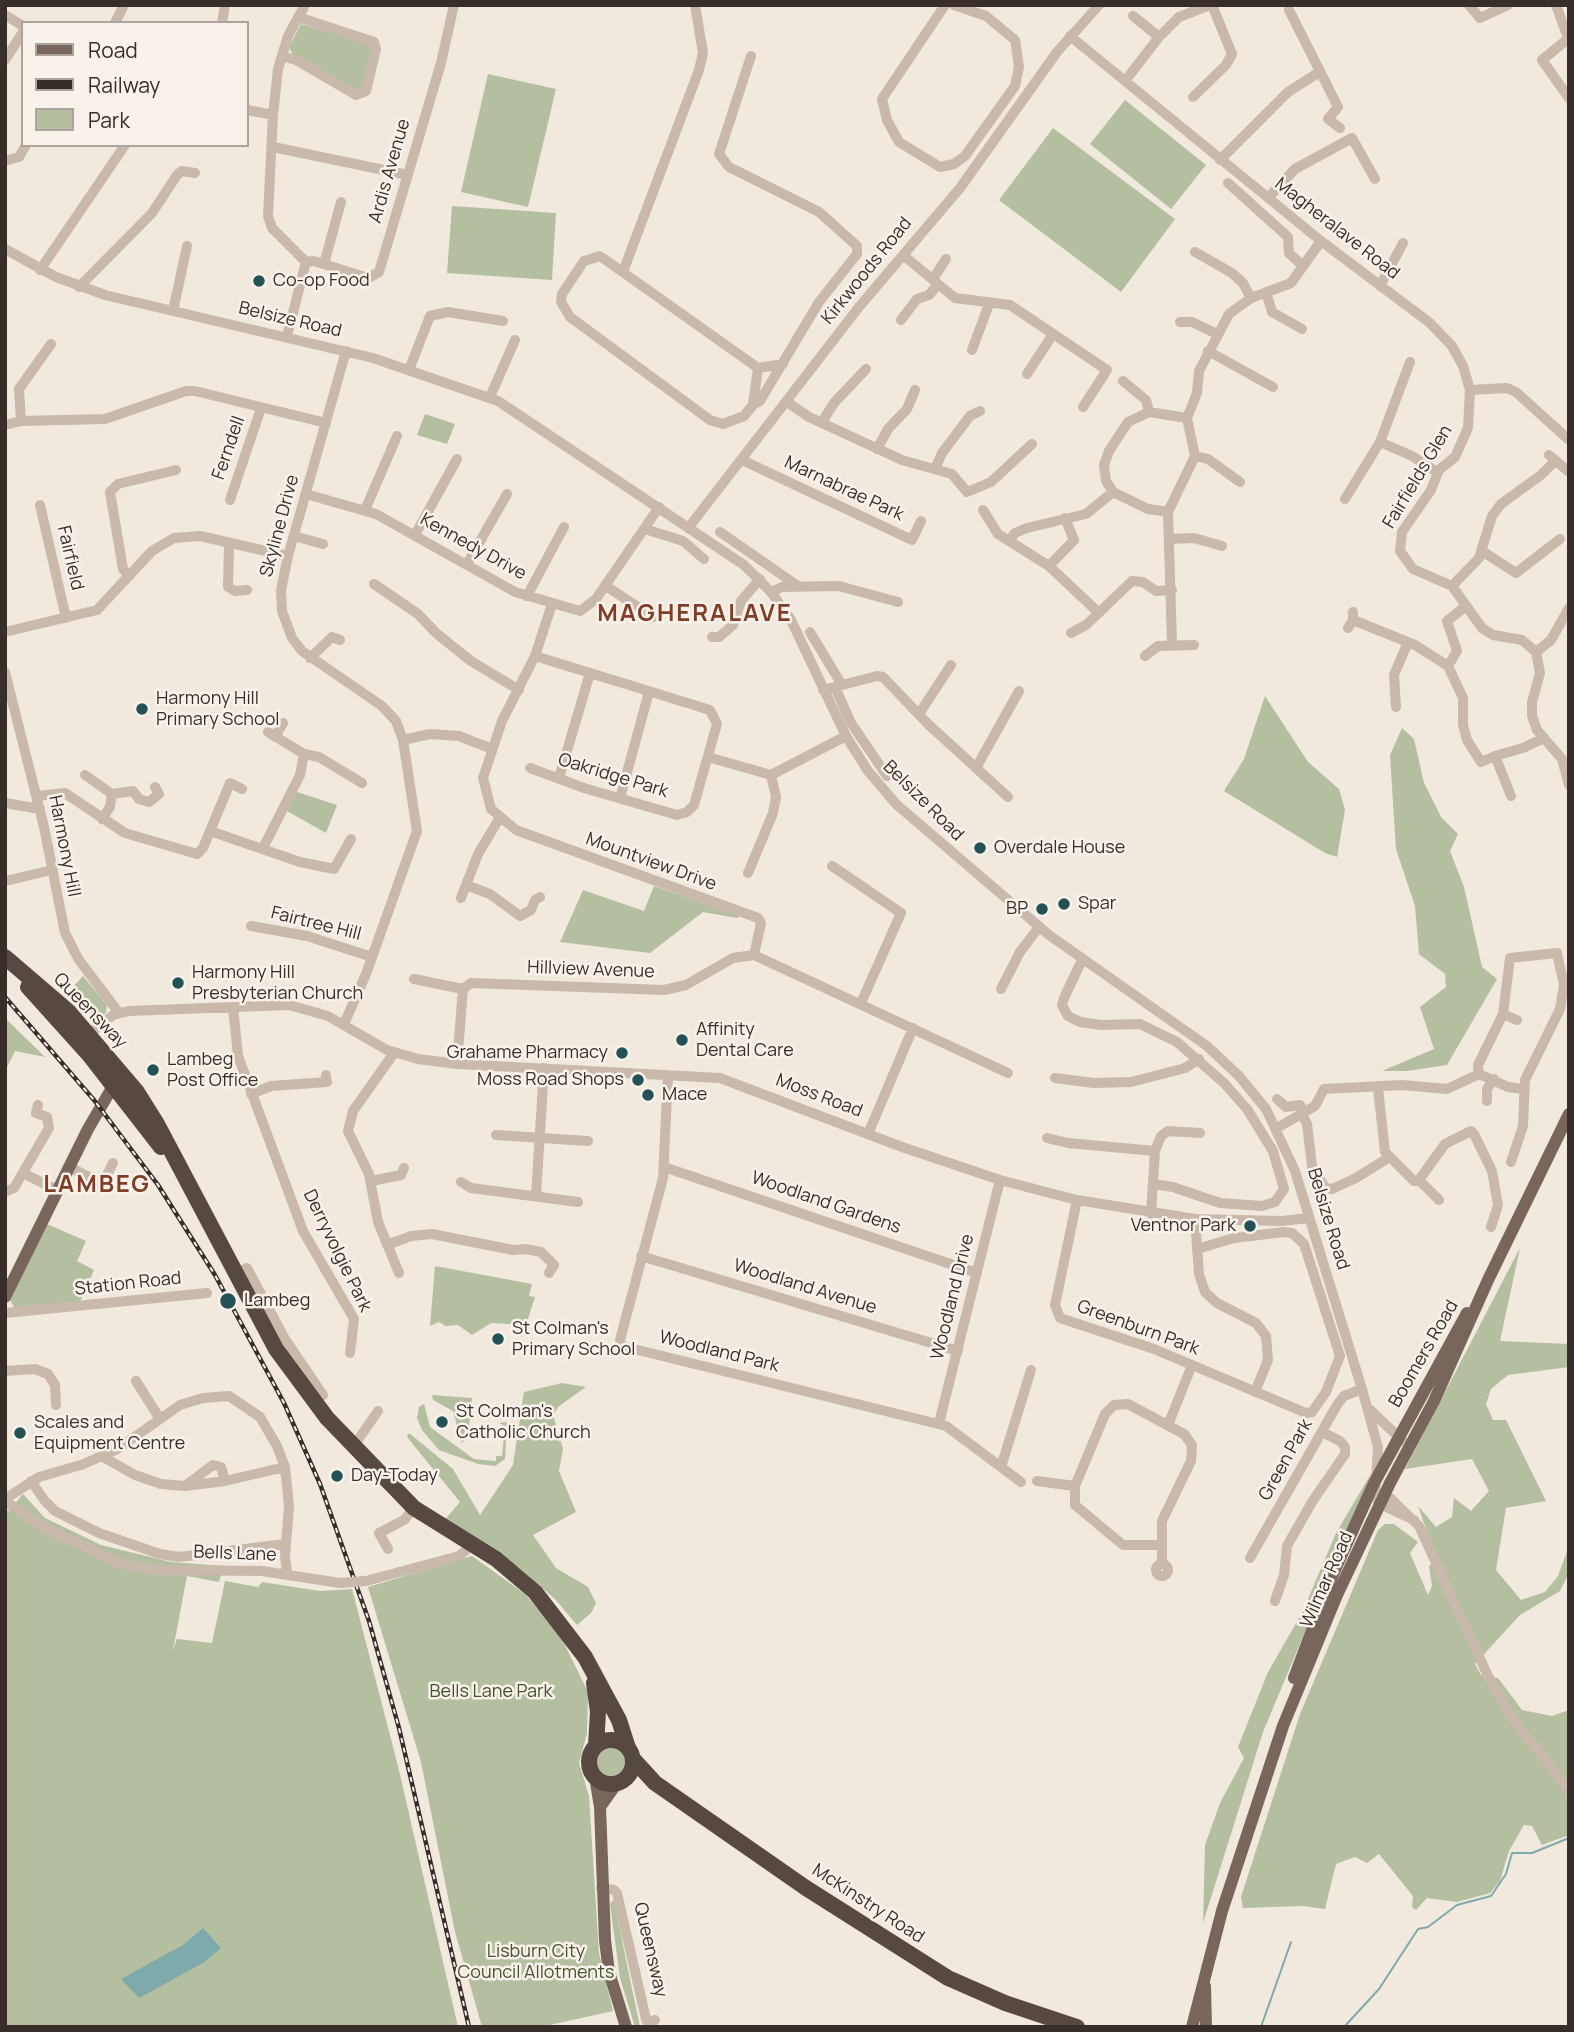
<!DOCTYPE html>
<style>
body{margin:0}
#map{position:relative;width:1574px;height:2032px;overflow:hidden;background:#f1e8de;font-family:Manrope,sans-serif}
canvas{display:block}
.frame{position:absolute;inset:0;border:7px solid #372e2a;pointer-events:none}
.legend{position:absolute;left:21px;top:21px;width:228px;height:126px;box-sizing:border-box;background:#f9f2eb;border:2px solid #aba49e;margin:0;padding:9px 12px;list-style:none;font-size:21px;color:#372e2a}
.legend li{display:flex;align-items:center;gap:14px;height:35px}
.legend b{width:35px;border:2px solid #aba49e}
</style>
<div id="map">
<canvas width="1574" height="2032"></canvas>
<div class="frame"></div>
<ul class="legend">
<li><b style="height:9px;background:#78655c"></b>Road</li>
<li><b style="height:9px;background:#372e2a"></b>Railway</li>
<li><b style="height:19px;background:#b4bf9f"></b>Park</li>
</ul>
</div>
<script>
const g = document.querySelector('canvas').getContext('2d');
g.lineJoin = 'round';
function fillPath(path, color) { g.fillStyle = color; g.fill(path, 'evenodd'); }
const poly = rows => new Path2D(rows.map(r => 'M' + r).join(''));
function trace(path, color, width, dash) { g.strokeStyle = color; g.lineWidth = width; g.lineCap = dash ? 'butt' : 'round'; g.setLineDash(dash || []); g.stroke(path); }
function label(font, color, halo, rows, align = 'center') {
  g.font = font + ' Manrope,sans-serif'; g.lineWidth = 5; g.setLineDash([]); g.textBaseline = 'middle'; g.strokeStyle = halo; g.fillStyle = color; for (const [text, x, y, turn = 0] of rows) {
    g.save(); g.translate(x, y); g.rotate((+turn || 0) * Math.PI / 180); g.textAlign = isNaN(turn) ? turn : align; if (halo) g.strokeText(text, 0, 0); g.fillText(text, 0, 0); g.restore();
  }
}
const green = poly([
 [301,24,368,42,372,51,363,88,358,92,294,57,289,47],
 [488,74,556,89,528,207,461,192],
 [1125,100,1206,165,1171,209,1090,144],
 [1053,128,1175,219,1121,292,999,200],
 [452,206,556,213,552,280,447,273],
 [425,414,455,424,447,444,417,435],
 [1265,696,1308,762,1339,789,1345,810,1337,857,1325,853,1224,791,1244,759],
 [1402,728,1414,739,1424,783,1441,817,1458,834,1450,851,1464,887,1482,967,1497,979,1447,1065,1407,1071,1382,1071,1434,1049,1420,1007,1446,987,1445,974,1419,954,1415,906,1396,849,1390,755],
 [297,792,337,805,326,833,287,811],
 [654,886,740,916,737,918,703,912,650,953,560,942,583,890,644,911],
 [83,976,107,1005,106,1013,95,1019,66,995],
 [5,1018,45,1057,15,1051,5,1071],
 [47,1224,86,1241,77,1261,94,1270,80,1302,15,1309,10,1300],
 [1520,1248,1500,1341,1569,1344,1569,1367,1508,1375,1491,1389,1486,1404,1493,1420,1506,1420,1546,1501,1506,1508,1496,1570,1521,1600,1545,1592,1558,1576,1569,1546,1569,1573,1560,1591,1520,1615,1475,1664,1481,1675,1498,1678,1522,1710,1552,1716,1569,1710,1569,1835,1542,1845,1532,1826,1524,1825,1509,1851,1500,1881,1490,1893,1457,1902,1427,1898,1416,1910,1412,1907,1413,1896,1379,1854,1367,1863,1355,1857,1336,1864,1325,1909,1302,1906,1243,1908,1241,1897,1300,1714,1378,1530,1385,1524,1394,1524,1418,1542,1410,1553,1428,1595,1432,1586,1429,1566,1436,1558,1418,1506,1436,1527,1452,1517,1454,1498,1471,1511,1489,1491,1472,1459,1405,1469],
 [435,1266,532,1284,529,1296,535,1297,526,1325,491,1323,472,1335,458,1325,446,1326,439,1322,430,1326],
 [562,1383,586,1387,559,1406,553,1415,563,1449,559,1471,576,1512,533,1535,556,1568,588,1587,596,1603,591,1613,577,1625,555,1599,519,1568,442,1523,460,1502,407,1437,409,1433,453,1469,480,1515,513,1465,524,1392],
 [432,1395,472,1398,468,1436,462,1443,453,1411,433,1400],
 [424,1404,430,1427,474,1459,496,1461,496,1456,502,1456,505,1426,499,1423,507,1422,505,1459,495,1466,478,1464,439,1450,422,1430,417,1418,419,1407],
 [1372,1472,1263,1732,1203,1923,1205,1845,1220,1803,1244,1758,1238,1747,1268,1672,1302,1613,1336,1533],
 [23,1494,45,1518,101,1545,171,1562,224,1566,219,1582,187,1576,173,1650,177,1639,212,1643,225,1581,258,1587,262,1582,320,1591,352,1589,398,1766,458,2027,5,2027,5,1510,9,1511],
 [472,1556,525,1594,560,1635,588,1692,587,1733,579,1763,589,1796,599,1953,613,2011,541,2027,482,2027,455,1932,421,1762,368,1587],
 '596 1761a15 15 0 1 1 30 0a15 15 0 1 1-30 0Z',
 [614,1899,626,1960,640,2027,635,2027,620,1978,610,1904]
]);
const water = poly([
 [203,1928,221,1948,203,1963,139,1998,121,1979,183,1945]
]);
const stream = poly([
 [1261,2027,1291,1942],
 [1344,2027,1379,1989,1418,1929,1428,1927,1457,1905,1491,1896,1506,1874,1512,1853,1532,1853,1569,1838]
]);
const minor = poly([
 [945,5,882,99,887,120,899,142,940,167,954,164,965,156,1015,86,1019,67,1015,40,986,16,954,5],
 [1469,5,1480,18,1508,5],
 [1556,5,1568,38],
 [1289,10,1338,107,1328,119,1340,128],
 [5,15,23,26],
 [1133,16,1159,37],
 [115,23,124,5],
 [222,23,225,5],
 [1070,36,1321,241,1430,323,1452,346,1463,366,1470,390,1468,428,1455,457,1439,470,1431,490,1402,532,1400,551,1413,569,1452,586,1482,628,1493,635,1522,640,1536,652,1540,673,1532,702,1532,716,1537,730,1562,759,1569,785],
 [1569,38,1542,60,1569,98],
 [282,56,296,60,356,95,366,91,376,49,374,42,298,17],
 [751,56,719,154,729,167,819,212,857,246,857,254,819,302,760,401,753,405],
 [5,60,23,32],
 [1125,81,1159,37,1179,17,1210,5],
 [1193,97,1226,65,1232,54,1212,5],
 [247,110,273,115],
 [273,147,408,175],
 [1220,160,1288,92,1318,73],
 [5,161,19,157,26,145],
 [1228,183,1288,237,1289,253,1303,266],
 [1268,198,1295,169,1352,138,1375,179],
 [5,249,56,277,105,295,373,358,498,401,744,565,771,592,791,620,846,736,868,771,896,804,1049,935,1207,1046,1239,1076,1266,1109,1295,1171,1362,1389,1378,1447,1375,1497,1380,1504,1414,1520],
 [1195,252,1232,273,1243,283,1251,298],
 [903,255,955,298,1010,305,1107,370,1083,407],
 [306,262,314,261,368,278,379,272,441,63,454,5],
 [324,264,341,202],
 [624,269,699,70,703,53,695,5],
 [40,270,125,145],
 [933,279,946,259],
 [1380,286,1403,243],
 [79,287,152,213,177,175,182,171,195,173],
 [1266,292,1272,312,1302,329],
 [173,311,187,246],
 [901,320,917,299,929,295,938,284],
 [1180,322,1192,322,1217,334],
 [287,336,306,262,272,228,268,216,273,115,278,69,288,36,305,5],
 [972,350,989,304],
 [1208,351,1273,387],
 [758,368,753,405,744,416,723,424,710,420,570,317,561,302,562,294,584,261,600,256,758,368,783,364],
 [409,370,430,316,448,312,503,321],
 [1027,374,1053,334],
 [1123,381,1146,400,1149,412],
 [1470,390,1507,388,1516,392,1569,440],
 [490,397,515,340],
 [787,402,809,417,902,460,952,474,967,492,991,482,1032,444],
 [21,421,19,389,51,344],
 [822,422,834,403,866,369],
 [5,425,21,421,105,419,186,391,195,391,326,423],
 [1380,442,1412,456,1437,472],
 [877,449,888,429,907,409,915,390],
 [1549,455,1569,472],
 [1195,456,1208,459,1240,482],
 [742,460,912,540,921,521],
 [935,469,942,453,970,416,980,411],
 [306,494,376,514,515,592,580,611,596,599,659,507],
 [1345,499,1380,442,1410,362],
 [230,500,261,408],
 [40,505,66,618],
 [365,510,397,436],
 [983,510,998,534,1049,566,1099,613],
 [1168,512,1148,509,1113,492,1106,481,1104,465,1109,451,1128,422,1149,412,1187,418],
 [689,527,859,307,960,188,1057,52,1099,5],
 [645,529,683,541,704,559],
 [720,532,798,586],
 [415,535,457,459],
 [294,536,323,544],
 [1170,539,1194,538,1222,546],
 [1010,540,1015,533,1027,528,1086,514,1113,492],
 [229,544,228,587,235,591,247,590],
 [1482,551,1516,573,1560,539],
 [467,564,507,494],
 [1049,566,1074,540,1065,518],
 [129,576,123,569,110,492,118,484,176,470],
 [374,584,418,614,436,633,471,661,519,690],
 [606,586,653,617],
 [1452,586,1479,558,1492,516,1501,504,1541,475,1555,461],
 [771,592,782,587,839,586,898,602],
 [527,596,564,527],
 [552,604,535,656,502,721,483,778,491,809,516,830,758,918,761,923,754,955],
 [1353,620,1415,645,1448,666,1463,698,1463,725,1467,740,1481,762,1495,756],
 [1348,628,1353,620,1353,612],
 [5,632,97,610,152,551,174,538,200,536,288,556],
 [810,632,842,685],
 [1071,633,1086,625,1132,581,1143,582,1156,591,1172,590],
 [712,637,719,637,733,625,741,601,760,579],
 [1172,644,1168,512,1195,456,1187,418,1197,393,1199,371,1229,314,1251,298,1291,283,1321,241],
 [1536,652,1551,640,1569,608],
 [1145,656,1158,646,1194,645],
 [310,658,332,637,340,640],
 [1448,666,1457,651,1447,621,1466,606],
 [5,672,44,827,65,933,79,960,119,1013],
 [835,687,851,723,887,776],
 [823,690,877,676,883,677,929,725,1008,797],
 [1396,707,1394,675,1408,642],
 [919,714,951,665],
 [275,737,283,723],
 [403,740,430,734,459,736,492,749],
 [304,754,319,757,362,783],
 [708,757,771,775,846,736],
 [530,768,584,788,677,815,687,812,694,805,717,724,710,710,535,656],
 [976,768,1019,691],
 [85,775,112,794],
 [559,778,590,673],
 [37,796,65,793,125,833,197,854,203,848,230,783,242,789],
 [1511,796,1495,756,1523,748,1544,738],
 [620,798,649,692],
 [5,803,40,809],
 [102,819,110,807,112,794,133,791,139,799,149,802,159,794,155,787],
 [210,831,300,862,334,869,351,839],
 [263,848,300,775,304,754,268,732],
 [832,866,901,913,861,1003],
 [748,873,773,813,776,797,771,775],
 [5,881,52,870],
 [466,885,490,894,520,916,531,910,535,900,540,897],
 [461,898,478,854,499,819],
 [251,926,307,936,372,957],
 [1082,960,1064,998,1062,1005,1068,1016,1080,1022,1101,1025,1140,1024,1177,1042,1224,1083,1247,1109,1273,1151,1284,1189,1275,1202,1262,1206,1220,1203,1173,1187,1153,1184],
 [414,979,463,989],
 [1001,989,1020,952,1039,927],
 [233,1007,238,1056,303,1231,354,1319,350,1353],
 [1503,1014,1517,1020],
 [344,1024,366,974,417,831,403,740,396,721,382,706,302,651,292,638,282,611,281,590,288,556,346,351],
 [84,1038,113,1015,129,1011,289,1005,328,1016,387,1050,418,1059,457,1064,720,1078,902,1147,1000,1180,1077,1200,1195,1219,1282,1221,1308,1218],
 [394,1053,353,1111,348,1131,369,1174,378,1222,399,1273],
 [457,1064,463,989,471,983,664,990,686,985,733,958,754,955,1008,1073],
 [1479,1074,1478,1065,1503,1014,1510,958,1557,953,1564,985,1560,1009,1525,1080,1523,1126,1511,1162],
 [668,1075,663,1178,620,1340,622,1346,946,1426,1021,1482],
 [1055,1078,1094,1083,1131,1082,1185,1068,1199,1059],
 [1378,1088,1385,1152,1414,1181,1419,1180,1445,1144,1471,1131,1474,1134,1492,1171,1498,1205,1491,1227],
 [251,1094,271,1086,327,1082,326,1075],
 [1277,1099,1286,1107,1300,1105,1304,1112],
 [1487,1101,1487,1089,1494,1079],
 [1302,1114,1307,1124,1312,1166,1325,1188,1332,1189,1356,1178,1388,1158],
 [1277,1128,1315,1106,1324,1089,1402,1085,1447,1089,1479,1074,1508,1087,1523,1089],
 [868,1134,913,1028],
 [496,1135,588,1141],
 [1047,1138,1068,1143,1155,1151],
 [69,1167,103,1184],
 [664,1167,977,1273],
 [23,1173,57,1190],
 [1419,1180,1439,1200],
 [371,1181,401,1175,404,1168],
 [461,1182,471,1188,578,1202],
 [100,1189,113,1163],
 [5,1192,14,1188,49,1128,47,1117,36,1113,38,1105],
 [536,1196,544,1068],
 [1077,1200,1055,1305,1060,1318,1154,1349,1306,1413,1312,1412,1326,1392,1340,1356,1304,1244,1292,1233,1284,1232,1234,1238,1197,1249],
 [1151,1214,1155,1151,1161,1136,1168,1131,1200,1133],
 [1195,1219,1199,1274,1205,1292,1217,1303,1256,1323,1266,1336,1268,1360,1255,1392],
 [387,1245,411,1236,432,1234,513,1250,525,1249,541,1252,554,1265,549,1273],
 [641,1256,958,1351],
 [236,1274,247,1268,285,1339,323,1395],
 [5,1313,207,1293],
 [5,1371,35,1369,48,1374,55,1385,56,1405],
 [136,1381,160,1419],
 [1369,1409,1403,1441],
 [939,1423,1000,1180],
 [1168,1425,1192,1365],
 [353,1447,378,1411],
 [103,1457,135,1475,161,1484,185,1486,225,1481,285,1467],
 [1001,1467,1031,1370],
 [31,1481,45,1501,55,1511,99,1533,160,1554,179,1557,286,1544],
 [1037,1481,1075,1486],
 [185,1486,213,1465,221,1467,225,1481],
 [1385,1493,1419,1526,1489,1678,1510,1715,1569,1790],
 [5,1499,39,1477,81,1465,116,1450,180,1405,203,1398,229,1396,260,1417,277,1446,285,1467,289,1506,285,1556,287,1574],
 [5,1501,47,1529,121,1564,157,1570,262,1571,340,1583],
 [1160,1545,1123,1545,1075,1505,1075,1486,1105,1414,1114,1405,1128,1404,1184,1434,1192,1445,1191,1461,1162,1521,1162,1564],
 [388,1549,379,1533,404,1520,414,1508],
 [1250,1558,1337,1405,1344,1396,1362,1389],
 '1156 1570a6 6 0 1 1 12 0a6 6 0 1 1-12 0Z',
 [366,1581,459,1556,472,1545],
 [1275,1601,1284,1575,1287,1546,1312,1502,1345,1454,1345,1447,1340,1441,1322,1432],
 [601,1888,614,1890,617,1893,646,2019,649,2025,655,2020]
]);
const major = poly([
 [5,1297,88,1129,116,1081],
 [1294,1678,1334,1572,1374,1483,1467,1313],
 [595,1777,600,1807,605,1940,609,1972,626,2027],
 [600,1807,617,1783],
 [1205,1986,1206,2027],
 [1192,2027,1222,1911,1283,1726,1337,1595,1390,1483,1434,1401,1488,1280,1569,1114]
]);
const highway = poly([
 [5,957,68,1011,137,1092,157,1124,276,1349,327,1418,414,1508,496,1559,535,1592,585,1657,619,1720,628,1748],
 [28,987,91,1057,161,1147],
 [594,1683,598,1712,596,1746],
 '589 1762a22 22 0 1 1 44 0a22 22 0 1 1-44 0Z',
 [633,1759,655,1783,806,1888,948,1978,1005,2003,1077,2027]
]);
const rail = poly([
 [5,997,94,1100,158,1185,215,1275,284,1403,320,1484,369,1621,399,1728,469,2027]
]);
const minorBridge = poly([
 [340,1583,366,1581]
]);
const markers = [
 [259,281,7,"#225256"],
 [142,709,7,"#225256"],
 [980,848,7,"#225256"],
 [1064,904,7,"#225256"],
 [1042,909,7,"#225256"],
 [178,983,7,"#225256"],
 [682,1040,7,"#225256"],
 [622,1053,7,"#225256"],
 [153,1070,7,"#225256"],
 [638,1080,7,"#225256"],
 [648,1095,7,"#225256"],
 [1250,1226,7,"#225256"],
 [228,1301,9,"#225256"],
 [498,1339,7,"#225256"],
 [442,1422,7,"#225256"],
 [20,1433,7,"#225256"],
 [337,1476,7,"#225256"]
];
const streetNames = [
 ["Ardis Avenue",390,171,-74],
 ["Magheralave Road",1337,229,38],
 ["Kirkwoods Road",867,271,-51],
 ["Belsize Road",290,320,13],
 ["Ferndell",229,448,-71],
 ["Fairfields Glen",1418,477,-59],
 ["Marnabrae Park",844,489,25],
 ["Skyline Drive",280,526,-75],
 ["Kennedy Drive",473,547,29],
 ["Fairfield",70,558,77],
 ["Oakridge Park",613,776,17],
 ["Belsize Road",923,801,45],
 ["Harmony Hill",64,846,79],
 ["Mountview Drive",651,862,20],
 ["Fairtree Hill",316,924,14],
 ["Hillview Avenue",591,970,2],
 ["Queensway",90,1011,46],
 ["Moss Road",819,1096,21],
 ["Woodland Gardens",826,1203,19],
 ["Belsize Road",1328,1219,73],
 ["Derryvolgie Park",337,1251,64],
 ["Station Road",128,1284,-6],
 ["Woodland Avenue",805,1287,17],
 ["Woodland Drive",953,1297,-76],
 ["Greenburn Park",1138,1328,20],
 ["Woodland Park",719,1352,14],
 ["Boomers Road",1424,1354,-60],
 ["Green Park",1286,1460,-61],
 ["Bells Lane",235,1554,2],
 ["Wilmar Road",1327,1580,-66],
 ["McKinstry Road",868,1904,33],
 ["Queensway",650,1950,77]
];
const poiNames = [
 ["Co-op Food",273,281],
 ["Harmony Hill",156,699],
 ["Primary School",156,720],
 ["Overdale House",994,848],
 ["Spar",1078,904],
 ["BP",1028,909,"right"],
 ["Harmony Hill",192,973],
 ["Presbyterian Church",192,994],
 ["Affinity",696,1030],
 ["Dental Care",696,1051],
 ["Grahame Pharmacy",608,1053,"right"],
 ["Lambeg",167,1060],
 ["Post Office",167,1081],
 ["Moss Road Shops",624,1080,"right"],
 ["Mace",662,1095],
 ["Ventnor Park",1236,1226,"right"],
 ["Lambeg",244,1301],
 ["St Colman's",512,1329],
 ["Primary School",512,1350],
 ["St Colman's",456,1412],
 ["Catholic Church",456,1433],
 ["Scales and",34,1423],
 ["Equipment Centre",34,1444],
 ["Day-Today",351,1476]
];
const parkNames = [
 ["Bells Lane Park",491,1692],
 ["Lisburn City",536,1952],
 ["Council Allotments",536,1973]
];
const districtNames = [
 ["MAGHERALAVE",695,614],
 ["LAMBEG",97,1185]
];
fillPath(green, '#b4bf9f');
fillPath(water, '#7faaac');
trace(stream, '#7faaac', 2);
trace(minor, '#c8b9ab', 10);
trace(major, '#78655c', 12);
trace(highway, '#574841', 16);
trace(rail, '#372e2a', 4.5);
trace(rail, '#f9f2eb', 2, [5]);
trace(minorBridge, '#c8b9ab', 10);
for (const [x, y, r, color] of markers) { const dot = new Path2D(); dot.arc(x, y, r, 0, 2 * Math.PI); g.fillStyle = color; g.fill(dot); trace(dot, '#f9f2eb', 2.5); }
label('18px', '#372e2a', '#f9f2eb', streetNames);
label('18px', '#372e2a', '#f9f2eb', poiNames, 'left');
label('18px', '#46532f', '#f9f2eb', parkNames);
g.letterSpacing = '2px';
label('bold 24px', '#803e28', '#f9f2eb', districtNames);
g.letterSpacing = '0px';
</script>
